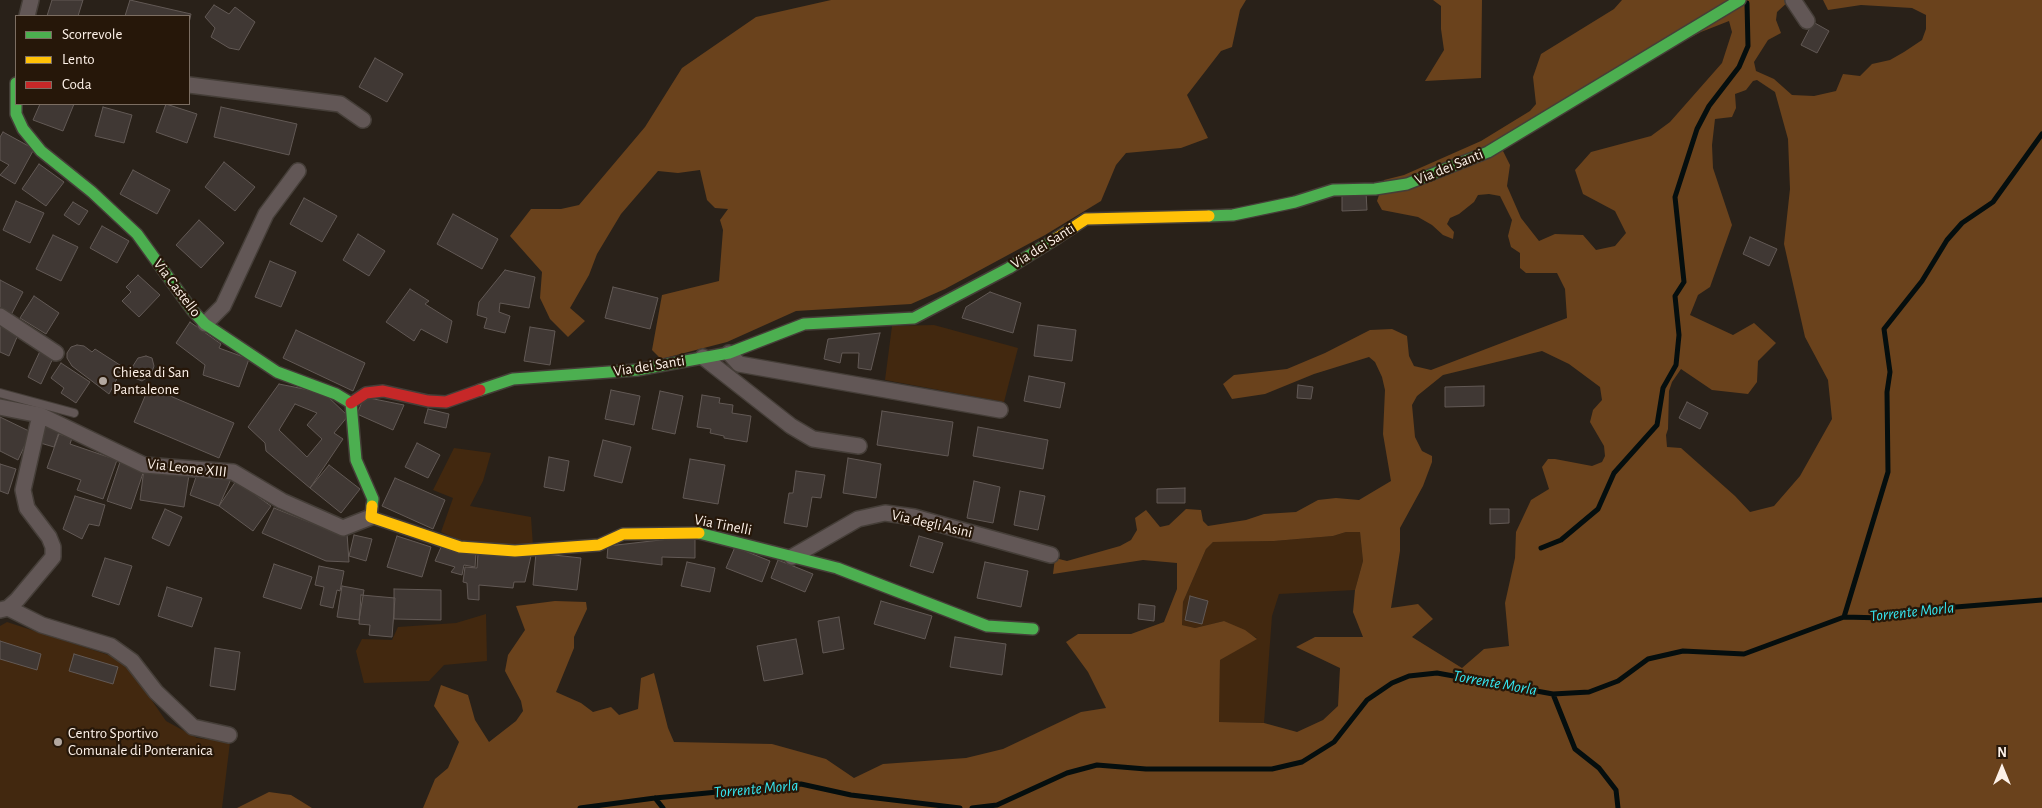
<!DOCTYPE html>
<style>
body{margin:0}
#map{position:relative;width:2042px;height:808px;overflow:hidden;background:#292119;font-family:"Alegreya Sans",sans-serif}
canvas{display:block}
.legend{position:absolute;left:15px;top:15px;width:175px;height:90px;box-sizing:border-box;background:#261709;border:1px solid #7c6e62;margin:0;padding:6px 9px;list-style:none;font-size:15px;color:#fdf1e8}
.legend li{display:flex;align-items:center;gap:10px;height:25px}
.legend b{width:25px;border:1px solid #7c6e62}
.north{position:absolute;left:1977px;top:743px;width:50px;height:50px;-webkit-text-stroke:4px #261709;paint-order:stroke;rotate:0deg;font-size:14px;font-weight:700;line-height:20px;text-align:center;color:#fdf1e8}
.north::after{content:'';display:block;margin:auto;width:18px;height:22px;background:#fdf1e8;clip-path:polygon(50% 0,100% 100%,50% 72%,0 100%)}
</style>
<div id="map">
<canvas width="2042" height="808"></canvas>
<ul class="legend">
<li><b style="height:6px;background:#4caf50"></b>Scorrevole</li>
<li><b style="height:6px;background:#ffc107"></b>Lento</li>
<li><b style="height:6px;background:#c62828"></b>Coda</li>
</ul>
<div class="north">N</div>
</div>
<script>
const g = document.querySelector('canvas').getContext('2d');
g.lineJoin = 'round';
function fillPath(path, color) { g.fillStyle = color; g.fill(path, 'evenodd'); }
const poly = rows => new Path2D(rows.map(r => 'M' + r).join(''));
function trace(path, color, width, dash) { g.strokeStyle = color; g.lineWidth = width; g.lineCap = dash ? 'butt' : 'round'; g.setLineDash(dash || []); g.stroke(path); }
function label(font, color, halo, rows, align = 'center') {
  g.font = font + ' "Alegreya Sans",sans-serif'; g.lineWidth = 4.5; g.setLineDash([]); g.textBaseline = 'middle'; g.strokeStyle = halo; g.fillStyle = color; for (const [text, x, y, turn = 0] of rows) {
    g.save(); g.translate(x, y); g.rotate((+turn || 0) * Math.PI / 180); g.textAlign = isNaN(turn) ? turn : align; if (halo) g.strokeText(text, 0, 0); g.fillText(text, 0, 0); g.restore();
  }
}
const green = poly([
 [934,325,1018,348,1004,402,885,380,892,326],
 [454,448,491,453,483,481,470,506,531,517,533,546,464,542,441,532,453,498,433,490],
 [1346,532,1360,532,1363,561,1355,590,1279,594,1272,616,1264,723,1218,722,1220,660,1257,638,1224,621,1195,628,1182,625,1183,602,1206,549,1213,542,1274,541,1333,536],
 [486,614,487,661,444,665,429,681,364,683,356,651,362,639,392,640,398,627,456,623],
 [7,622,124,660,166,721,197,738,230,742,222,808,0,808,0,626]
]);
const forest = poly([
 [831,0,1246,0,1240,10,1232,47,1221,51,1187,95,1208,138,1181,148,1126,153,1116,165,1101,201,1045,235,945,289,911,304,796,311,727,342,661,359,652,350,662,295,719,281,723,230,720,220,728,209,715,208,707,200,700,170,678,173,658,171,621,214,597,254,589,275,570,308,585,321,568,337,550,319,540,298,542,272,510,236,531,209,561,209,579,205,645,127,682,68,756,17],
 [1433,0,1482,0,1481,78,1425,81,1444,50,1441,29,1441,6],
 [1622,0,1790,0,1777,12,1776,20,1781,33,1768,40,1754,62,1756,71,1774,79,1792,95,1814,96,1836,91,1843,74,1860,76,1872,64,1890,60,1904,52,1922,40,1926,29,1926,15,1912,8,1861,5,1828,10,1823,0,2042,0,2042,808,423,808,435,779,448,768,459,742,434,706,441,685,468,695,475,720,489,742,516,721,523,711,521,701,505,671,508,655,525,630,516,606,555,601,586,602,587,609,574,637,574,648,556,692,581,703,593,712,611,707,619,715,638,709,641,678,654,673,668,728,674,742,772,744,826,759,854,778,883,764,966,758,1003,749,1081,712,1106,708,1088,672,1066,642,1078,634,1131,634,1164,622,1177,589,1177,563,1143,560,1053,574,1055,558,1067,561,1120,546,1131,540,1137,530,1135,518,1146,510,1160,527,1169,525,1186,509,1201,510,1203,521,1208,526,1246,520,1264,514,1296,512,1318,500,1336,498,1359,500,1391,481,1383,434,1385,390,1382,377,1375,362,1369,357,1314,374,1265,394,1232,399,1223,384,1234,375,1287,369,1325,353,1370,330,1392,329,1407,336,1409,356,1414,366,1431,370,1567,318,1565,289,1557,273,1526,273,1520,268,1520,253,1511,247,1508,236,1512,220,1500,196,1489,194,1478,195,1474,202,1459,214,1450,218,1447,224,1454,232,1453,239,1443,235,1432,225,1418,217,1382,210,1377,201,1384,180,1404,175,1481,141,1530,111,1536,104,1533,77,1541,54,1614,9],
 [1729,21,1732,32,1722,63,1670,122,1651,136,1591,152,1575,170,1583,194,1615,211,1626,233,1615,246,1596,250,1583,235,1555,234,1539,241,1521,218,1507,186,1510,165,1498,141,1701,32],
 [1757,80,1775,92,1788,139,1790,189,1784,244,1805,337,1828,380,1832,419,1800,476,1774,506,1750,512,1735,496,1681,448,1667,447,1666,435,1668,429,1669,391,1672,382,1681,369,1712,390,1748,394,1757,382,1758,361,1776,343,1754,323,1733,335,1690,315,1698,295,1710,287,1732,225,1713,168,1712,145,1715,119,1732,117,1736,108,1735,94,1746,90,1753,81],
 [1542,351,1569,364,1600,387,1602,400,1593,410,1590,422,1604,446,1605,456,1602,462,1592,466,1555,459,1548,459,1542,467,1549,489,1531,500,1516,532,1515,558,1505,603,1509,646,1484,649,1462,668,1412,637,1433,619,1418,604,1391,608,1400,551,1400,528,1423,486,1432,462,1432,456,1422,451,1415,437,1412,405,1417,396,1443,375],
 [1346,532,1360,532,1363,561,1355,590,1353,612,1363,637,1315,637,1296,647,1340,668,1338,706,1323,720,1297,732,1264,723,1219,722,1220,660,1257,639,1245,630,1224,621,1195,628,1182,625,1183,602,1206,549,1213,542,1274,541,1333,536],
 [269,792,291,795,312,808,237,808]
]);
const stream = poly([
 [1541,548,1561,540,1598,509,1614,473,1657,425,1663,388,1676,365,1679,335,1675,296,1684,282,1675,197,1697,129,1709,106,1739,67,1748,46,1747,3],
 [1844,617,1888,472,1887,392,1890,372,1884,329,1922,281,1947,240,1962,223,1993,202,2042,134],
 [1553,694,1575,749,1599,768,1616,790,1618,808],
 [655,798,663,808],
 [580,808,655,798,801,784,851,795,960,808],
 [972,808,997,805,1067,773,1097,765,1146,769,1272,769,1302,762,1334,742,1367,700,1392,683,1409,676,1437,673,1553,694,1589,692,1618,681,1648,659,1683,651,1744,654,1844,617,1884,618,1919,610,2042,600]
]);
const building = poly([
 [52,0,83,0,78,16,47,16,52,0],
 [130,0,191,14,189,23,189,16,125,16,130,0],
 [214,5,229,14,235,7,255,22,239,50,229,48,211,37,215,28,205,17,214,5],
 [1813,22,1829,31,1817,53,1801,45,1813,22],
 [375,58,403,74,387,102,359,87,375,58],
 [40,104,74,104,63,131,33,120,40,104],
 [166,104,197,114,187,143,156,132,166,104],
 [103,107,132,115,124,143,95,136,103,107],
 [221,107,297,124,289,155,214,137,221,107],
 [3,132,34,149,15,184,0,175,9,165,0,160,0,137,3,132],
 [224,162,255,187,235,211,205,187,224,162],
 [39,164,64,182,46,206,22,189,39,164],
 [133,170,170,190,157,214,120,194,133,170],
 [1366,192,1367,210,1342,211,1342,193,1366,192],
 [304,198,337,216,322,242,290,224,304,198],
 [16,201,44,213,30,243,3,230,16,201],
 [73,202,88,211,79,225,64,215,73,202],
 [453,214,498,239,482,269,437,244,453,214],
 [199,220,224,243,201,268,176,245,199,220],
 [102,226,129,241,117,263,90,248,102,226],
 [358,234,385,251,369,276,343,260,358,234],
 [53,235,78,247,61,281,36,269,53,235],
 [1750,237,1777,249,1769,266,1743,254,1750,237],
 [270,261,296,272,281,307,255,297,270,261],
 [505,270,535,277,529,308,500,303,499,312,510,316,505,333,484,328,487,318,477,315,479,302,505,270],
 [138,275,160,295,139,317,122,301,131,292,126,287,138,275],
 [0,280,23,292,11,315,0,309,0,280],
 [613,287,658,298,650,329,605,318,613,287],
 [410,289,429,301,425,304,452,321,447,343,421,329,414,341,386,322,410,289],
 [990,292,1021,303,1013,333,962,318,966,307,990,292],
 [34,296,59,313,46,334,20,318,34,296],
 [0,319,20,330,9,356,0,352,0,319],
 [190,322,221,344,219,348,249,359,239,387,203,375,205,365,176,343,190,322],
 [1038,325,1076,330,1072,361,1034,356,1038,325],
 [530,327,555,331,550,365,524,361,530,327],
 [296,330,365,363,353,391,283,358,296,330],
 [880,333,871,370,858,368,859,353,842,353,840,363,824,359,828,339,880,333],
 [77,345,84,346,92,352,95,349,123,367,109,394,72,366,67,358,67,353,71,347,77,345],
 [41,349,54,356,41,384,28,377,41,349],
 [146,356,152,358,154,366,151,375,142,381,132,377,131,369,138,358,146,356],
 [61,363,90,382,76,403,61,393,64,388,51,378,61,363],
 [1029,376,1065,383,1060,408,1024,401,1029,376],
 [279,384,324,393,348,416,334,433,343,439,310,488,266,451,265,443,248,427,279,384],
 [295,404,317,413,307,425,322,439,307,457,279,430,295,404],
 [1298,385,1313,387,1311,399,1297,398,1298,385],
 [1484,386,1484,406,1445,407,1445,387,1484,386],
 [149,387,234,423,219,458,134,422,149,387],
 [611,390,640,396,634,425,605,419,611,390],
 [660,391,683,396,675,434,652,429,660,391],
 [702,395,720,398,719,403,733,405,732,413,751,416,747,442,724,438,724,436,710,433,711,429,697,427,702,395],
 [364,397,404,405,393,430,357,414,364,397],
 [1687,402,1708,413,1700,429,1679,418,1687,402],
 [428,409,449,414,446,428,424,423,428,409],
 [882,411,953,422,948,456,877,445,882,411],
 [0,417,31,432,18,460,0,451,0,417],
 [43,424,60,429,54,447,37,442,43,424],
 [978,427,1048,440,1043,469,973,456,978,427],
 [59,434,72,438,70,444,117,460,103,499,77,490,81,480,47,468,59,434],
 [603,440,631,447,622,483,594,476,603,440],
 [417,443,440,455,428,478,405,467,417,443],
 [549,457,569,461,564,491,544,487,549,457],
 [848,458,881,464,876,498,843,493,848,458],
 [690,459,725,465,718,504,683,498,690,459],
 [120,462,144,470,131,509,107,501,120,462],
 [0,464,16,469,8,494,0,491,0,464],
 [329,465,360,489,341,513,310,488,329,465],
 [199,468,231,479,219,506,190,495,199,468],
 [144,469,189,475,184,507,140,500,144,469],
 [796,471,825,475,821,498,812,497,807,527,784,523,789,493,793,493,796,471],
 [395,478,445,500,433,529,382,506,395,478],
 [236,481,271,506,253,531,219,506,236,481],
 [974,481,1000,487,993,523,967,518,974,481],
 [1185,488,1185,503,1157,503,1157,489,1185,488],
 [1020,491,1045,496,1038,530,1014,525,1020,491],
 [75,496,105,505,99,526,89,524,82,539,63,529,75,496],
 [274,508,334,532,347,533,349,562,326,561,262,533,274,508],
 [165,509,182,517,169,546,152,538,165,509],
 [1490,509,1509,509,1509,523,1490,524,1490,509],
 [354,535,372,539,366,561,349,556,354,535],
 [397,536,431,547,422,577,387,567,397,536],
 [695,536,695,558,662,557,662,565,607,558,608,546,695,536],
 [919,536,943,543,933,573,910,566,919,536],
 [442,545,476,553,475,567,464,565,462,575,451,572,455,567,435,561,442,545],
 [735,547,770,561,762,582,726,568,735,547],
 [536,553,581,558,577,590,533,585,536,553],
 [478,554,531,556,525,582,514,582,513,588,479,585,479,600,468,599,467,583,463,582,465,567,477,568,478,554],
 [105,558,132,566,119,605,92,596,105,558],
 [778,560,813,574,805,592,771,578,778,560],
 [687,562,715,568,710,592,681,586,687,562],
 [985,562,1028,571,1021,607,977,598,985,562],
 [274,564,312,577,301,609,263,597,274,564],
 [319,566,344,571,340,591,337,590,333,608,320,605,324,587,315,585,319,566],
 [342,586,364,590,359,620,337,617,342,586],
 [167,587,202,598,192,627,158,616,167,587],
 [394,589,441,590,441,620,394,619,394,589],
 [361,595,395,598,392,637,369,635,370,625,359,624,361,595],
 [1190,596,1208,601,1202,624,1185,620,1190,596],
 [881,601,932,616,925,639,874,624,881,601],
 [1139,604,1155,606,1154,621,1138,619,1139,604],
 [839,617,844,649,823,653,818,621,839,617],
 [955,637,1006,644,1002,675,950,667,955,637],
 [796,639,803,674,764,681,757,646,796,639],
 [0,641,41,654,37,670,0,659,0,641],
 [215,648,240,652,235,690,210,686,215,648],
 [74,654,118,667,113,684,69,671,74,654]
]);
const lane = poly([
 [0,393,74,413]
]);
const street = poly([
 [1793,0,1807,21],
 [27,16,31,0],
 [189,85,340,104,363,120],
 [0,316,56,353],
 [205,324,223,306,266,214,298,171],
 [729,353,739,364,1000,410],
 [703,357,791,426,813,439,859,446],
 [0,407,40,415,144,465,233,472,282,501,343,528,371,517],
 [792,557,858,519,885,513,914,517,1051,555],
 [8,608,42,625,111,646,132,661,156,692,193,727,229,735],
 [0,610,8,608,17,600,53,557,53,547,49,537,27,508,23,490,40,415]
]);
const fast = poly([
 [16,83,16,114,23,129,41,151,92,192,137,234,192,310,205,324,277,372,336,394,351,403,356,460,373,499,372,506],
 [1209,216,1233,215,1295,202,1333,190,1375,189,1407,184,1488,152,1740,0],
 [480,390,513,379,637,370,729,353,804,324,914,318,1009,268,1057,238],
 [699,533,837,568,987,626,1033,629]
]);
const slow = poly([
 [1057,238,1086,219,1209,216],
 [372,506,371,517,460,547,515,551,599,545,623,534,699,533]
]);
const jam = poly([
 [351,403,366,393,383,391,428,401,446,402,480,390]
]);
const markers = [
 [103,381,5,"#b3a8a0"],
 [58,742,5,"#b3a8a0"]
];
const streetNames = [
 ["Via dei Santi",1449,167,-22],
 ["Via dei Santi",1043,246,-32],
 ["Via Castello",177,288,53],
 ["Via dei Santi",649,366,-9],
 ["Via Leone XIII",187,468,6],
 ["Via degli Asini",932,524,13],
 ["Via Tinelli",723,525,11]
];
const poiNames = [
 ["Chiesa di San",113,372],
 ["Pantaleone",113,389],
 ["Centro Sportivo",68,733],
 ["Comunale di Ponteranica",68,750]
];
const waterNames = [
 ["Torrente Morla",1912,612,-6],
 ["Torrente Morla",1495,683,10],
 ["Torrente Morla",756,789,-5]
];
fillPath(green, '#42280f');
fillPath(forest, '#6a421c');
trace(stream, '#050e0e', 5);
fillPath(building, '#403834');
trace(building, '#625955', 1);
trace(lane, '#453e38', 10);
trace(street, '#453e38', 18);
trace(fast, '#453e38', 14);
trace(slow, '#453e38', 14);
trace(jam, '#453e38', 14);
trace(lane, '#625756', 8);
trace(street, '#625756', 15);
trace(fast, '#4caf50', 11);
trace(slow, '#ffc107', 11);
trace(jam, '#c62828', 11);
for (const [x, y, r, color] of markers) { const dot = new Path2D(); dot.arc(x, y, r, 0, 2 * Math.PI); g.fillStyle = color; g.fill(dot); trace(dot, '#261709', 2); }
label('15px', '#fdf1e8', '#261709', streetNames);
label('15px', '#fdf1e8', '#261709', poiNames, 'left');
label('italic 16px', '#35e8f3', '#261709', waterNames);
</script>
